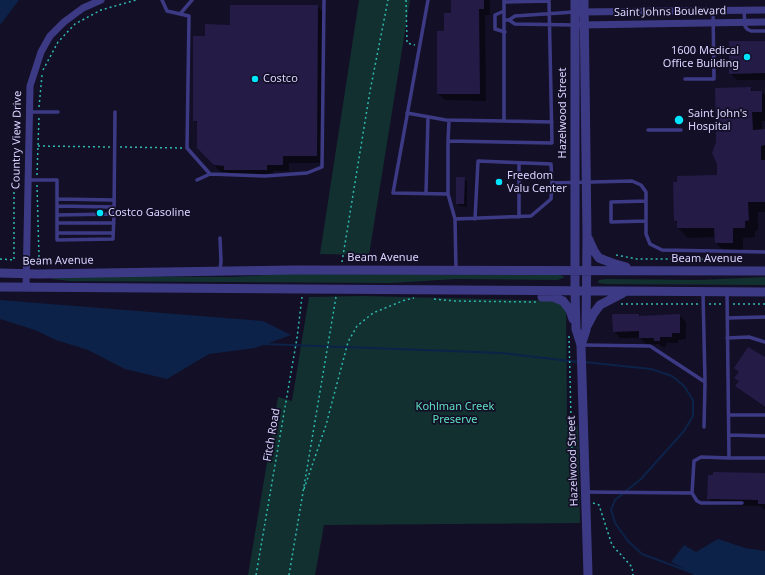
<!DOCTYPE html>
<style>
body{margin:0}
canvas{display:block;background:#130f26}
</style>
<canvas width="765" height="575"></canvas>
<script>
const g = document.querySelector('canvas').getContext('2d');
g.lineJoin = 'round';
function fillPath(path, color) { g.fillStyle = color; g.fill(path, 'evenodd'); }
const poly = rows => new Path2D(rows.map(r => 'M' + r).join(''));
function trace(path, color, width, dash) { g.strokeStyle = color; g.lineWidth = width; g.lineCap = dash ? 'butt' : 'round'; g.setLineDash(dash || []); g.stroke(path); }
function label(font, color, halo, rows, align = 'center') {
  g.font = font + ' "Noto Sans",sans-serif'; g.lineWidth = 3.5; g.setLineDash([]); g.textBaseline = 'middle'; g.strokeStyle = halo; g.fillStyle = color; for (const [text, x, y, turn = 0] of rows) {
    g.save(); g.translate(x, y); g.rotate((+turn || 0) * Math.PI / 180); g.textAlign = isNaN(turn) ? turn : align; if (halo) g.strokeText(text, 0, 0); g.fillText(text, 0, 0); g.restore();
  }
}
const green = poly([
 [359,0,410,0,369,255,320,254],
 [281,274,560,275,565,277,558,280,456,279,391,283,70,281,52,279,52,276,235,277],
 [765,277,765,285,606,284,598,283,599,280,606,279,700,280],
 [363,296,566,301,567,425,578,426,580,523,324,525,315,575,248,575,278,397,292,401,309,297]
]);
const water = poly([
 [0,0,19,0,0,25],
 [0,300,263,321,291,335,255,348,209,354,167,379,125,369,88,350,56,340,35,330,0,319],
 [718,539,745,548,765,551,765,575,693,575,693,573,671,562,684,545,696,552]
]);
const shadow = poly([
 [452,0,490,0,490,15,485,15,486,101,445,100,438,94,445,32,452,14],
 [317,6,324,13,324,163,289,163,289,171,273,171,273,176,232,176,227,172,221,172,214,165,198,124,194,120,206,37,231,26],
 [765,42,765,80,737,80,730,73],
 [751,88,754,92,762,92,765,95,765,121,762,121,762,130,765,130,765,212,758,212,758,230,755,231,755,237,743,238,743,253,726,253,716,243,716,237,688,238,678,228,678,224,675,221,718,176],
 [464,178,467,181,467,207,460,206,457,203],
 [639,315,641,317,679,315,686,322,686,339,678,340,678,343,666,343,666,347,662,347,659,344,647,345,640,338,620,338,614,331],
 [765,358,765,408,736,386,740,381,739,372,735,368],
 [765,474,765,510,761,506,715,505,708,498]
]);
const stream = poly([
 [265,344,502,353,578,362],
 [584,362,651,369,672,376,684,386,693,400,693,416,684,431,641,479,615,500,611,510,615,523,628,541,642,554,693,573]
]);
const building = poly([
 [451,0,484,0,484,9,479,9,480,94,437,94,437,31,444,31,444,13,451,13],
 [230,5,318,5,317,156,283,156,283,165,267,165,267,170,224,170,224,166,214,165,197,148,197,121,193,121,193,36,205,36,205,24,230,25],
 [729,41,765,41,765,73,729,74],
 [751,87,751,91,762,91,762,112,752,112,753,130,765,129,765,145,761,146,761,160,765,160,765,202,748,202,749,220,745,221,745,228,733,228,733,243,715,243,714,228,677,228,677,221,674,221,673,182,677,182,677,176,717,175,717,164,712,153,716,142,715,88],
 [456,177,465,177,464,204,456,204],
 [612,314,639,314,639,316,680,314,680,333,672,333,672,337,660,337,660,341,654,341,654,338,639,338,639,331,613,332],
 [748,347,765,357,765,407,735,386,739,381,734,378,739,372,734,368],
 [713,472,765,473,765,504,758,504,758,500,707,499,708,475,713,475]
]);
const path = poly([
 [406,0,407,43,415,45],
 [43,70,58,42,75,24,101,10,136,0],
 [39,107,42,75],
 [38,146,111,147],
 [120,147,183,148],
 [37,175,39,117],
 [37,185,39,257],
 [616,255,637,259,701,259,729,262],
 [0,259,14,260,14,192],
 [342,262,370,91,388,0],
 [434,299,455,301,536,302],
 [621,304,699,304],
 [709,304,723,304],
 [733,304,765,304],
 [569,336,573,501,577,503],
 [304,489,326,425,348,342,357,326,373,313,405,300,414,298],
 [593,503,599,505,612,545,632,567,633,575],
 [256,575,297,338,302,297],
 [289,575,336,297]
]);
const service = poly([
 [162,0,167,11,189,16,187,148,210,174],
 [428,0,393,193,448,194,448,141,552,143,549,0],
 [504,2,549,1],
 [744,10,745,26,747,29,751,31,765,31],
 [504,11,495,15,495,29,505,32],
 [180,14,192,0],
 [504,20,509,20,515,16,574,12],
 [509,20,515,24,575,25],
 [685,79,714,79,713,10],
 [29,112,58,112],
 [407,113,446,120,504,121,504,0],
 [504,121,552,122],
 [648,130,681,130],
 [448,141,449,120],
 [28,180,57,180,57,215,114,214,115,112],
 [197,180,210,174,265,176,307,173,322,167,324,0],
 [426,193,428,117],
 [448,194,455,219],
 [57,199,114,200],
 [646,201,611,202,611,222,646,221],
 [57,206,114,207],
 [57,215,57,240,113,239,114,214],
 [519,217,519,163],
 [475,219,478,161,551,164,552,183],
 [57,223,114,223],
 [57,233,113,233],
 [220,238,221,261,220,271],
 [456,270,455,219,531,216,551,199,552,183,632,181,641,185,646,192,646,234,650,244,662,250,765,252],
 [727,318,765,317],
 [727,338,749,337,765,342],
 [582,345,650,346,705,382,703,292],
 [729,415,765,415],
 [704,427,705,382],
 [729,435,765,436],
 [729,458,765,458],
 [586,492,692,493,694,461,701,457,729,458,727,293],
 [692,493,697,501,701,503,742,503]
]);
const minor = poly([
 [579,12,765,10],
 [581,25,765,22],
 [26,287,30,86,41,52,50,36,64,22,83,8,101,0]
]);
const tertiary = poly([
 [575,0,575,291,576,329,581,345,588,575],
 [588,238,594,251,599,258,612,263,626,267],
 [0,273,38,274,294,270,765,271],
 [0,287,765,292],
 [542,297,553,297,563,301,570,310,573,319],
 [586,328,594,313,600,305,623,293],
 [581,345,586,330,587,236,584,0]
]);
const markers = [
 [747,57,4,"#00e5ff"],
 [255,79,4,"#00e5ff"],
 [679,120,5,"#00e5ff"],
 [499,182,4,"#00e5ff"],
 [100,213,4,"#00e5ff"]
];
const streetNames = [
 ["Saint Johns Boulevard",670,12,-1],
 ["Hazelwood Street",563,113,-90],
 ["Country View Drive",17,140,-89],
 ["Beam Avenue",383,258],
 ["Beam Avenue",707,259],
 ["Beam Avenue",58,261,-1],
 ["Fitch Road",272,435,-80],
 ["Hazelwood Street",573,461,-92]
];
const poiNames = [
 ["1600 Medical",739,51,"right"],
 ["Office Building",739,64,"right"],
 ["Costco",263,79],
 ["Saint John's",688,114],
 ["Hospital",688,127],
 ["Freedom",507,176],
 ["Valu Center",507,189],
 ["Costco Gasoline",108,213]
];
const parkNames = [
 ["Kohlman Creek",455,407],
 ["Preserve",455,420]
];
fillPath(green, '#12302f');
fillPath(water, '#0c2248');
fillPath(shadow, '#0007');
trace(stream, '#0c2248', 2);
fillPath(building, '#241b47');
trace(path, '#2fb8b0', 1.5, [2, 3]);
trace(service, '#3d3a85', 3.5);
trace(minor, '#3d3a85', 7);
trace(tertiary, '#3d3a85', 9);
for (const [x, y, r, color] of markers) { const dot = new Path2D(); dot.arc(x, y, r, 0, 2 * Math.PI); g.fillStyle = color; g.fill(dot); trace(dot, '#130f26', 1.5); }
label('11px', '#d9d4ff', '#130f26', streetNames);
label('11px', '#d9d4ff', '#130f26', poiNames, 'left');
label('11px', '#5fe0c0', '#130f26', parkNames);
</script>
